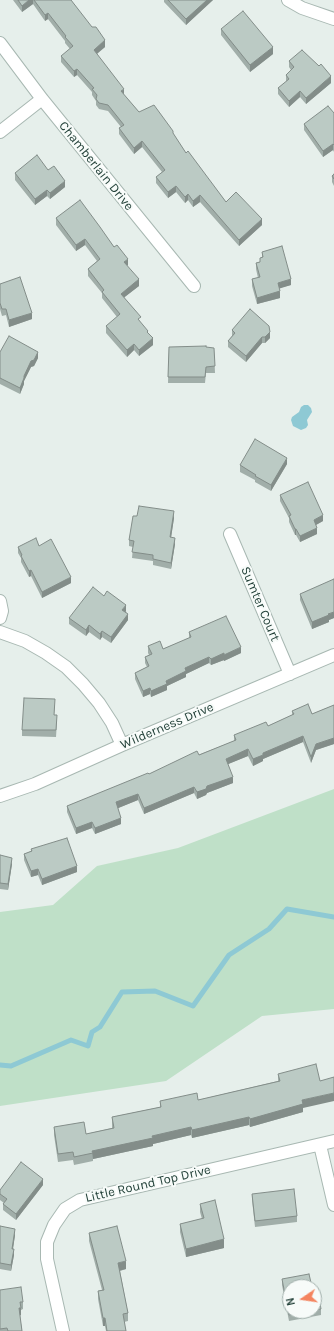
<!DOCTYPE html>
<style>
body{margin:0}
#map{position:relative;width:334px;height:1331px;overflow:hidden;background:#e6efeb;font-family:Karla,sans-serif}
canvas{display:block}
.north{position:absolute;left:282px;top:1279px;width:40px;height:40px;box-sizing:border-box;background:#f7fbf9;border:1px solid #a3b1ad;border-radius:50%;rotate:257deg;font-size:11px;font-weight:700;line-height:16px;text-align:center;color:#24423a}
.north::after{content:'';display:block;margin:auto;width:14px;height:18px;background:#f4845f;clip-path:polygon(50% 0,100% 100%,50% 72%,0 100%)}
</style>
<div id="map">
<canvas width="334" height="1331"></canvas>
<div class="north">N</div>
</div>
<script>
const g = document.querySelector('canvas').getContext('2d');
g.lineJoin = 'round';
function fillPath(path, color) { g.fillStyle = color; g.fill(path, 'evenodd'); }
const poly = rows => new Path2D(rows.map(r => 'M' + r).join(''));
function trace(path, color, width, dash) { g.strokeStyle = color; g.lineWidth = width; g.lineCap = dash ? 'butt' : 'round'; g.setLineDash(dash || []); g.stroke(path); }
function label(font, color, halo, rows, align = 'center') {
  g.font = font + ' Karla,sans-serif'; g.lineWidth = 4; g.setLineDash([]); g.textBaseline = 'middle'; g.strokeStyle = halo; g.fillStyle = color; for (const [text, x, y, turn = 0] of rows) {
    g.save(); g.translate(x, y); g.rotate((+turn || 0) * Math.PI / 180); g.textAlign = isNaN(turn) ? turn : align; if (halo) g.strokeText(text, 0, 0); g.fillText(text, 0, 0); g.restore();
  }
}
const green = poly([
 [334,789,334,1009,262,1016,166,1081,0,1106,0,912,53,905,97,866,178,848]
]);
const water = poly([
 [304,405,308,405,311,408,312,412,307,420,308,425,306,428,301,430,293,426,291,420,292,417,299,412,301,407]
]);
const stream = poly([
 [0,1065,11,1066,71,1040,88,1046,92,1032,100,1027,122,992,155,991,193,1006,229,955,269,929,287,909,334,917]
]);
const minor = poly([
 [288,0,302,8,334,19],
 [0,43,42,99,194,286],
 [0,132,42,99],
 [230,534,290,674],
 [0,601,2,611,0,618],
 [0,632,25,641,46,653,66,667,83,684,99,703,112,723,122,745],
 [0,796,35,784,122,745,334,655],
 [320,1145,334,1205],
 [63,1331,47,1259,47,1242,54,1225,65,1209,80,1200,334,1141]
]);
const wall = poly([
 [13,0,71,0,105,47,97,54,124,95,139,112,173,134,186,153,226,202,262,225,239,246,200,202,193,207,188,200,185,203,176,192,168,198,156,183,156,177,162,172,142,147,134,154,119,134,119,128,121,127,108,111,99,109,96,105,96,101,92,95,92,92,77,75,74,77,61,62,61,56,70,49,65,43,65,41,48,19,45,21,33,4,22,12],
 [164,0,213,0,186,25,164,2],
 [221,29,273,54,250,72,221,35],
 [289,61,331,83,306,104,300,97,289,107,278,94,278,88,286,82,286,75,291,70,289,67],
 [334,113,334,152,333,150,323,157,304,130,304,124],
 [48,170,65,187,50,199,47,196,35,205,15,180,15,173],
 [334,174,334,186,332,182,332,176],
 [56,218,100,229,128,265,127,266,139,286,124,297,148,334,153,345,139,356,134,350,127,357,106,333,106,326,117,317,102,298,102,293,88,276,88,269,97,261,85,245,76,251,56,225],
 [262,252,291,285,279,288,280,298,257,304,252,286,252,279,258,278,256,269,256,263,260,262,260,258,262,258],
 [0,284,32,319,9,327,6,315,2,316,0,309],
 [232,330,270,338,265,343,262,343,246,362,228,347,228,341,232,336],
 [169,347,214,348,215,373,206,373,205,383,168,383],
 [0,352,38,358,34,366,31,367,24,381,24,384,20,394,0,384],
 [287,464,271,491,255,482,255,480,240,472,240,465],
 [280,495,323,521,316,525,317,534,300,542,296,535,295,535,289,522,289,518,280,501],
 [137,516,174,518,171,538,175,544,171,569,153,565,153,561,132,558,133,547,129,546,129,540],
 [39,546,71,583,42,598,31,576,29,577,21,562,21,558,18,553,18,547],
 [334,580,334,618,329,620,329,622,312,629,300,600,300,594],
 [126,611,128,620,111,643,102,637,100,640,89,632,86,636,69,624,69,618],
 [189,632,241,653,224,661,224,660,211,665,209,663,186,674,186,677,167,686,167,690,151,697,150,694,143,697,135,679,135,673,147,667,145,663,145,657,149,655,148,653,148,646,163,649,189,638],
 [55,705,54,715,57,721,56,737,22,736,22,730],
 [334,705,334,744,316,750,311,763,303,742,263,759,263,761,253,766,248,756,228,764,233,783,207,793,206,795,197,799,194,793,144,814,138,800,118,808,121,824,95,834,92,828,76,834,67,812,67,806,234,741,234,735,268,726,292,715,292,711,312,714],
 [31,849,77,872,42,885,38,875,31,877,24,860,24,854,31,851],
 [0,855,12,864,8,890,0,889],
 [278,1074,303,1108,303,1112,250,1127,249,1125,192,1138,191,1135,153,1144,153,1146,93,1159,93,1161,74,1165,73,1160,58,1162,54,1135,54,1127,86,1134,112,1128,112,1117,160,1107,160,1101,198,1100,278,1081],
 [43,1185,16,1220,3,1210,3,1204,4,1203,0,1200,0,1190],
 [252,1194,297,1216,297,1222,255,1227,252,1200],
 [200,1204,224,1248,186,1257,180,1232,180,1224,202,1219,200,1212],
 [0,1226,15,1235,13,1249,14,1255,11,1271,0,1269],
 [89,1233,126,1269,120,1271,128,1313,128,1321,124,1322,126,1331,106,1331,105,1326,103,1326,98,1299,98,1291,102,1290,89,1241],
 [282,1279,290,1311,314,1311,314,1293,321,1309,321,1315,289,1321,282,1285],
 [0,1290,23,1302,23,1309,21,1310,21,1315,20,1315,22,1331,0,1331]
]);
const shadedWall = poly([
 [29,0,33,0,33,4,22,12,22,6],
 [207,0,213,0,186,25,186,19],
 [48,13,48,19,45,21,45,15],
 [105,40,105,47,94,56,94,50],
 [273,47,273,54,250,72,250,65],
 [77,69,77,75,74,77,74,71],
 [331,76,331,83,306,104,306,98],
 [124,89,124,95,121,91],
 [300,91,300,97,289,107,289,101],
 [142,141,142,147,134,154,134,148],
 [333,144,333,150,323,157,323,151],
 [65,181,65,187,50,199,50,193],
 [176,186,176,192,168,198,168,192],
 [47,190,47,196,35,205,35,199],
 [188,194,188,200,185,203,185,197],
 [200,195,200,202,193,207,193,201],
 [262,219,262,225,239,246,239,240],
 [85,239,85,245,76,251,76,245],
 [128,259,128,265,124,268,124,262],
 [139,279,139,286,121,300,121,294],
 [291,279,291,285,278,289,278,283],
 [280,291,280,298,257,304,257,298],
 [32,313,32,319,9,327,9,320],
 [270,332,270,338,265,343,265,337],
 [262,337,262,343,246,362,246,356],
 [153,338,153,345,139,356,139,350],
 [134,344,134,350,127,357,127,350],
 [38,352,38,358,34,366,31,367,24,381,24,384,20,394,20,388,24,376,31,361],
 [287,458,287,464,271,491,271,485],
 [174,511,174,518,170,544,170,537],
 [323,515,323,521,314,526,314,520],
 [317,528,317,534,300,542,300,536],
 [295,529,296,529,296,535,295,535],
 [175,538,175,544,171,569,171,563],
 [31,570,31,576,29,577,29,571],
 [71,577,71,583,42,598,42,592],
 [126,605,126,611,122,616,122,610],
 [334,612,334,618,329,620,329,622,312,629,312,622],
 [128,614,128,620,111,643,111,637],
 [89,625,89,632,86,636,86,630],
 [102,631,102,637,100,640,100,634],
 [241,647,241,653,224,661,224,655],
 [224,653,224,660,211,665,211,659],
 [209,657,209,663,186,674,186,677,167,686,167,690,151,697,151,691,185,668],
 [150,688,150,694,143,697,143,691],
 [303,736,303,742,263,759,263,753],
 [334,738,334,744,316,750,311,763,311,757,316,744],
 [248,749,248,756,226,765,226,759],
 [263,755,263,761,253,766,253,759],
 [233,777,233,783,207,793,206,795,197,799,197,792,207,786],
 [194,787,194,793,144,814,144,808],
 [138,794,138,800,116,809,116,802],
 [121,818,121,824,95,834,95,828],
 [92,822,92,828,76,834,76,828],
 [12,858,12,864,8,890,8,884],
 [77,866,77,872,42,885,42,879],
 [38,869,38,875,31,877,31,871],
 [334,1093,334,1101,303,1108,303,1112,250,1127,250,1119,302,1100],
 [249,1117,249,1125,192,1138,192,1130],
 [191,1127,191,1135,153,1144,153,1146,93,1159,92,1151,152,1136],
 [43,1179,43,1185,16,1220,16,1214],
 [15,1229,15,1235,12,1255,12,1249],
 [224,1239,224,1248,186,1257,186,1249],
 [14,1249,14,1255,11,1271,11,1265],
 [126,1261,126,1269,118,1271,118,1263],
 [19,1308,21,1308,21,1315,19,1316],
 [103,1318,105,1318,105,1326,103,1326]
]);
const building = poly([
 [18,0,29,0,22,6,18,0],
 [34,0,71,0,92,27,96,27,105,40,94,50,124,89,121,91,139,112,154,105,173,131,173,133,186,153,188,151,226,202,236,192,262,219,239,240,200,195,193,201,188,194,185,197,176,186,168,192,156,177,165,170,142,141,134,148,119,128,124,125,108,105,99,103,96,99,97,95,92,89,94,88,77,69,74,71,61,56,73,46,65,37,66,36,48,13,45,15,34,0],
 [168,0,207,0,186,19,168,0],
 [243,11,273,47,250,65,221,29,243,11],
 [302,50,319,66,321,64,331,76,306,98,300,91,289,101,278,88,289,79,286,75,294,67,289,61,302,50],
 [328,106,334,113,334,145,333,144,323,151,304,124,328,106],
 [37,155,48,170,54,166,65,181,50,193,47,190,35,199,15,173,37,155],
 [334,174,334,179,332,176,334,174],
 [80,200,100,227,114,247,117,245,128,259,124,262,139,279,121,294,141,317,138,319,148,331,147,332,153,338,139,350,134,344,127,350,106,326,120,314,102,292,104,290,88,269,100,259,85,239,76,245,56,218,80,200],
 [282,246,291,279,278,283,280,291,257,298,252,279,260,277,256,263,260,262,260,258,263,257,262,252,282,246],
 [20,277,32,313,9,320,6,309,2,309,0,303,0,284,20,277],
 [250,309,269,326,270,332,265,337,262,337,246,356,228,341,235,333,232,330,250,309],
 [9,336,38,352,34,360,31,361,24,376,24,378,20,388,0,378,0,352,9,336],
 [206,346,206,347,214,348,215,366,206,367,205,377,168,377,169,347,206,346],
 [255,439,287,458,271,485,255,476,256,475,240,465,255,439],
 [308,482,323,515,314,520,317,528,300,536,296,529,295,529,289,516,291,515,280,495,308,482],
 [139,506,174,511,170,537,175,538,171,563,153,559,153,555,132,552,134,541,129,540,133,516,137,516,139,506],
 [36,538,39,546,51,539,71,577,42,592,31,570,29,571,21,556,22,555,18,547,36,538],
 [334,579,334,612,328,614,329,615,312,622,300,594,334,579],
 [93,587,104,596,107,591,126,605,122,610,128,614,111,637,102,631,100,634,89,625,86,630,69,618,93,587],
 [226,616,241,647,224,655,224,653,211,659,209,657,185,668,186,671,166,681,167,684,151,691,150,688,143,691,135,673,149,666,145,657,152,654,148,646,160,641,163,649,191,637,189,632,226,616],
 [24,698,55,699,54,715,57,715,56,730,22,730,24,698],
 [308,704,312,714,334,705,334,738,316,744,311,757,303,736,263,753,263,755,253,759,248,749,226,759,233,777,207,786,206,789,197,792,194,787,144,808,138,794,116,802,121,818,95,828,92,822,76,828,67,806,148,773,149,774,197,751,199,755,236,740,234,735,266,722,268,726,294,714,292,711,308,704],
 [67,838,77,866,42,879,38,869,31,871,24,854,32,851,31,849,67,838],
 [0,855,12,858,8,884,0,883,0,855],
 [316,1064,320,1081,334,1077,334,1093,302,1100,303,1104,250,1119,249,1117,192,1130,191,1127,152,1136,153,1138,92,1151,93,1153,74,1157,73,1152,58,1154,54,1127,84,1122,86,1134,114,1128,112,1117,161,1107,160,1101,197,1093,198,1100,280,1081,278,1074,316,1064],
 [21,1162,43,1179,16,1214,3,1204,7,1199,0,1194,0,1190,21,1162],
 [294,1189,297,1216,255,1221,252,1194,294,1189],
 [215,1200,224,1239,186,1249,180,1224,204,1218,200,1204,215,1200],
 [0,1226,15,1229,12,1249,14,1249,11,1265,0,1263,0,1226],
 [117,1226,126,1261,118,1263,128,1313,123,1314,126,1331,107,1331,105,1318,103,1318,98,1291,104,1290,89,1233,117,1226],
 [309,1274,312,1287,290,1287,290,1311,311,1311,289,1315,282,1279,309,1274],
 [21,1287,23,1302,20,1302,21,1308,19,1308,22,1331,8,1331,7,1328,0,1329,0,1290,21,1287],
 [318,1292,321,1309,314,1310,314,1293,318,1292]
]);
const streetNames = [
 ["Chamberlain Drive",96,166,51],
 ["Sumter Court",260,604,67],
 ["Wilderness Drive",167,726,-23],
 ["Little Round Top Drive",148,1184,-13]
];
fillPath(green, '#bfe0c8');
fillPath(water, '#8ec9d4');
trace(stream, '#8ec9d4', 5);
trace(minor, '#a8b8b2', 14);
trace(minor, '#fff', 12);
fillPath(wall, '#a1aea9');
fillPath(shadedWall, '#838d89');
fillPath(building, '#bbcac4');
trace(building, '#838d89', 1);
label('13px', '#24423a', '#f7fbf9', streetNames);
</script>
